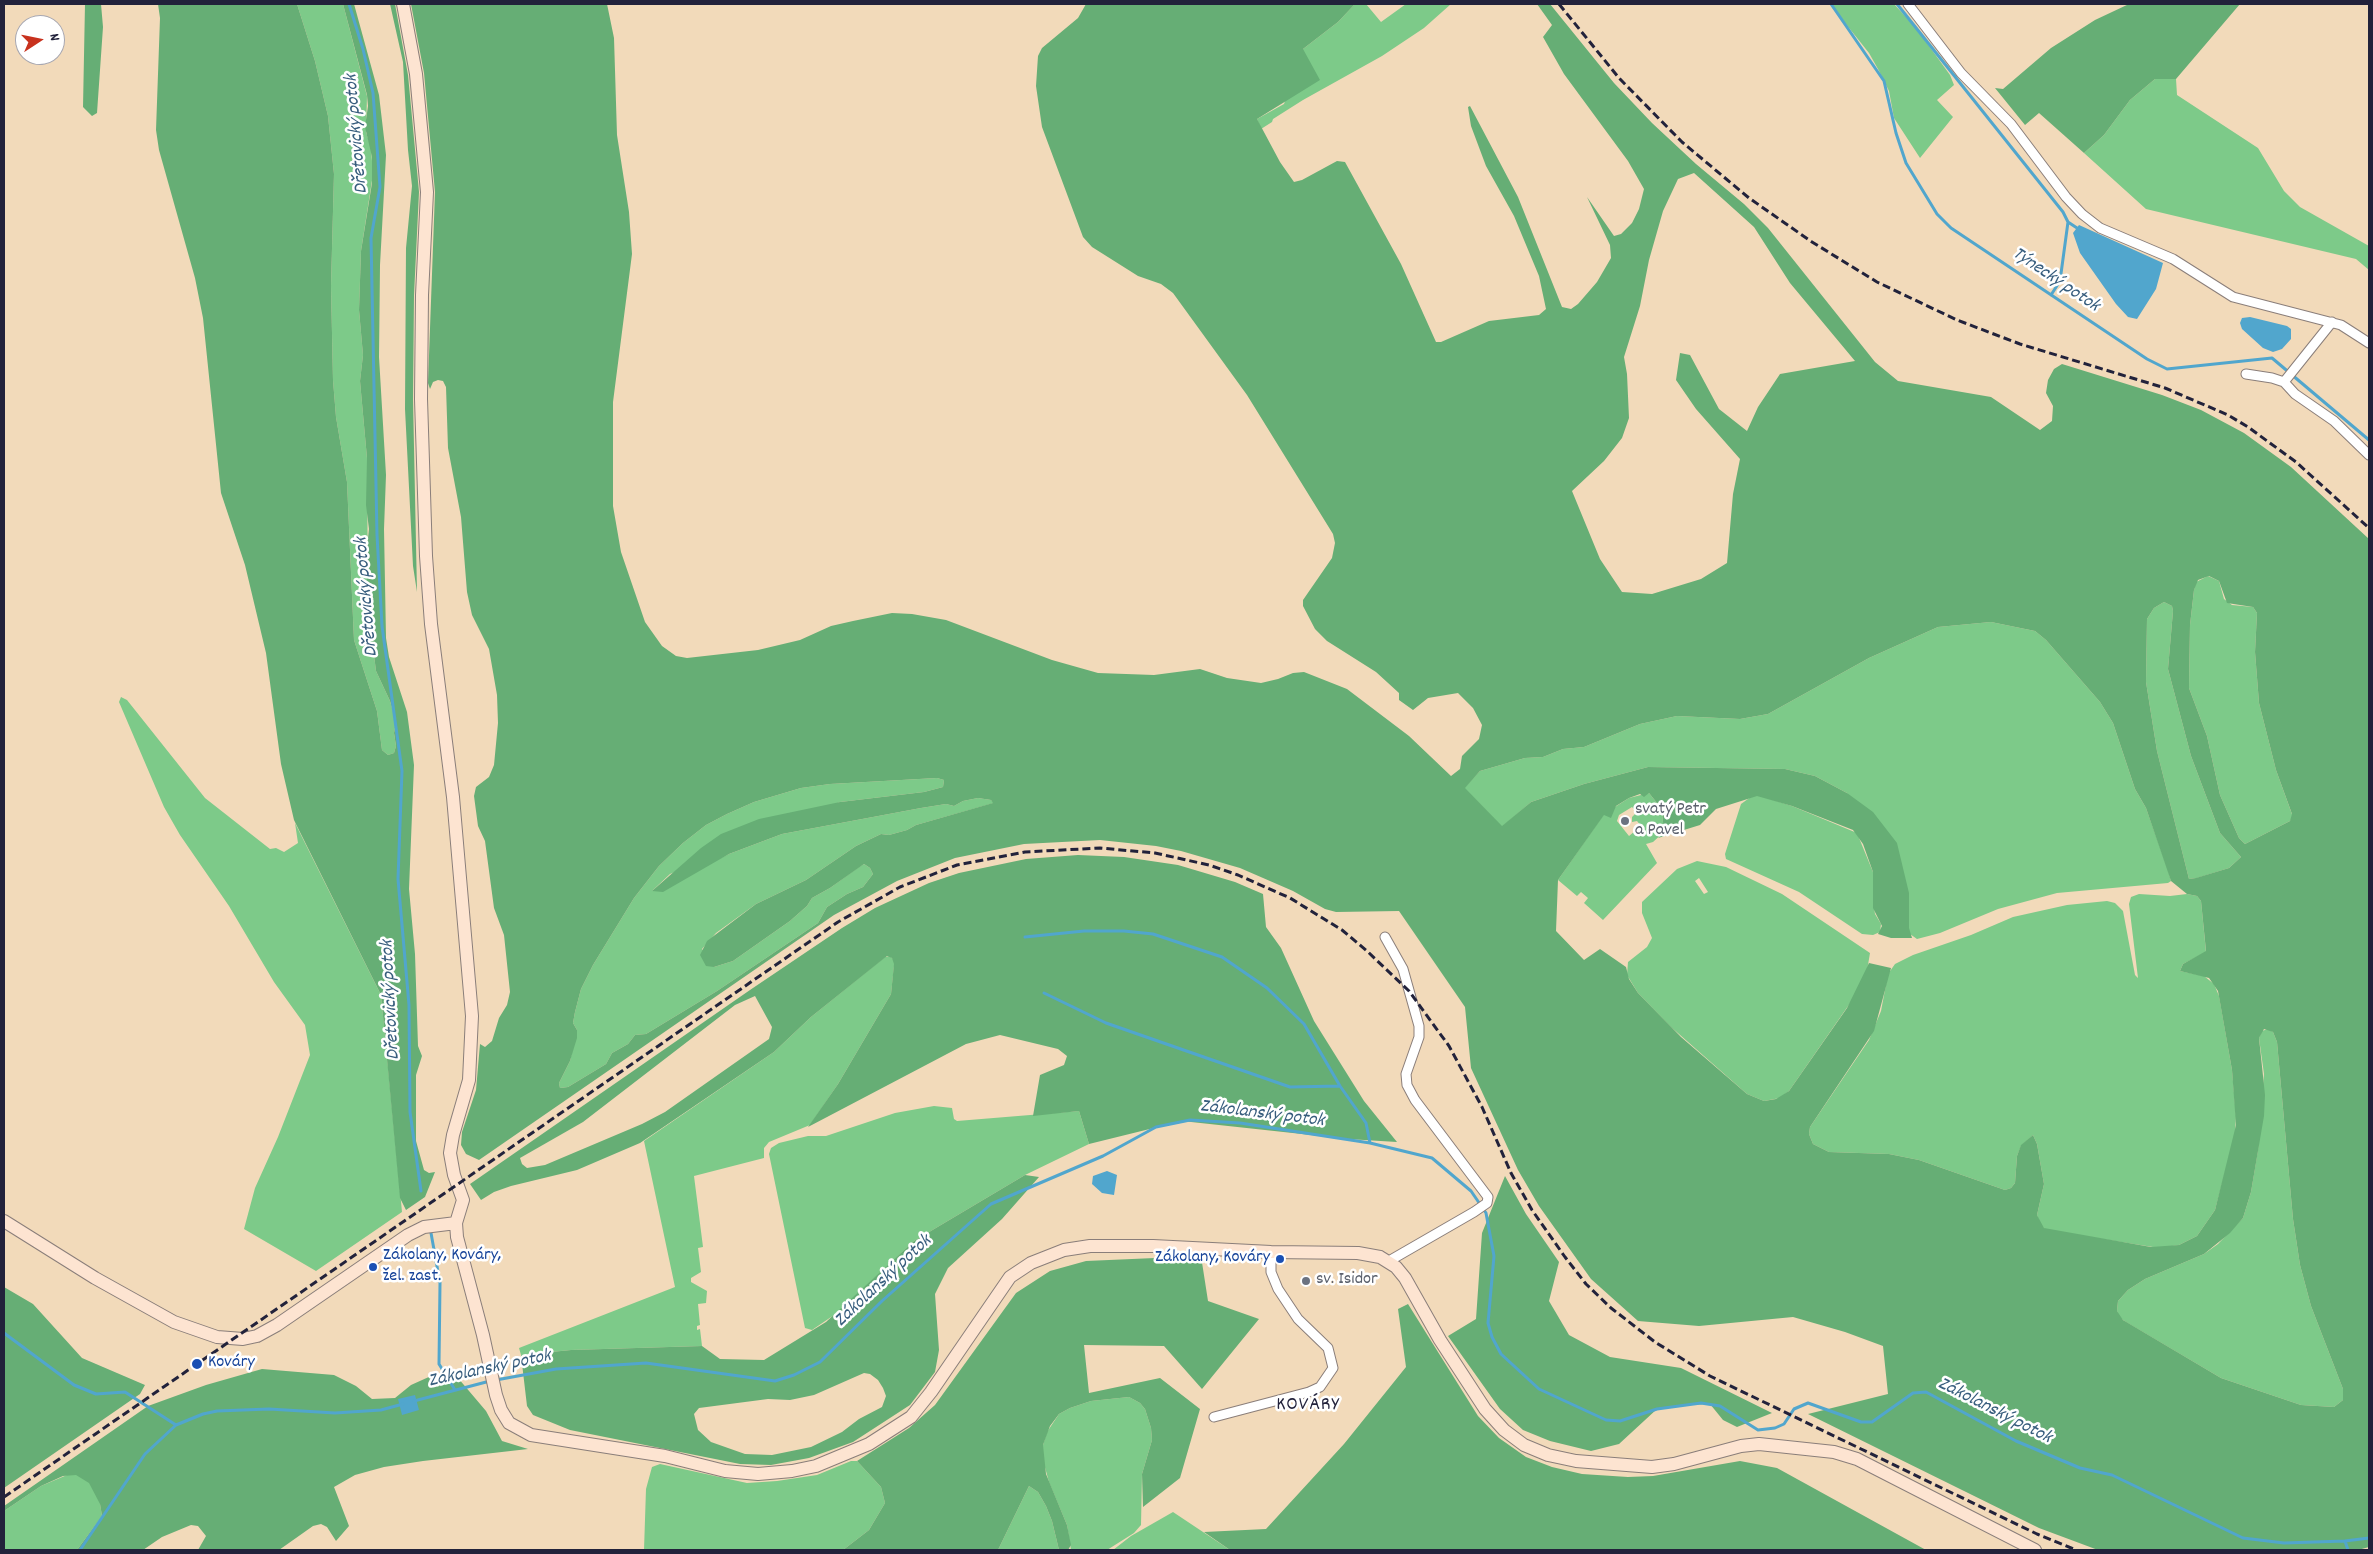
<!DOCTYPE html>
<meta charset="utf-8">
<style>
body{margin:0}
#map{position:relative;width:2373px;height:1554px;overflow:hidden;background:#f2daba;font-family:Dekko,sans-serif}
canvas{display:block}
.frame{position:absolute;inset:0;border:5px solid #22223b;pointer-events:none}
.north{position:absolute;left:15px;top:15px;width:50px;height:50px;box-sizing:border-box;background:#fff;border:1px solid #a7a7b1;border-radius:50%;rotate:79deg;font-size:14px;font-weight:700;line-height:20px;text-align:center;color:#22223b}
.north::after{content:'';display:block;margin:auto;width:18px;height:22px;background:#c8321e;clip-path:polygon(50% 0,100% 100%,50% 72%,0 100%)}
</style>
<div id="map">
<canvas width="2373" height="1554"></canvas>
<div class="frame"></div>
<div class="north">N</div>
</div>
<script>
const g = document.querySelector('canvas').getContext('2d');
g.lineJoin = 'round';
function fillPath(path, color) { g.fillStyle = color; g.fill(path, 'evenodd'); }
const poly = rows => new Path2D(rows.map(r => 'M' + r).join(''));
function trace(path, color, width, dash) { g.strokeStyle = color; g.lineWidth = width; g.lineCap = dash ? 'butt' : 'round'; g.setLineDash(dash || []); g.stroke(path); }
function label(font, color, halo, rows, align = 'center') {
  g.font = font + ' Dekko,sans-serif'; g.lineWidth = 5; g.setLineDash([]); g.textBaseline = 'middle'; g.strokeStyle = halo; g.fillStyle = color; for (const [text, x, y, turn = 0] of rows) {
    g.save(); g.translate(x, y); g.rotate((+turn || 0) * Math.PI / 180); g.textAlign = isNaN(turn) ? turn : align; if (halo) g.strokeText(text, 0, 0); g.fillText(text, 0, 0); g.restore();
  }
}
const green = poly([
 [297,4,343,4,367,96,366,132,371,148,373,174,361,251,359,310,363,355,360,381,367,458,368,607,376,671,390,701,396,722,394,733,396,746,394,753,388,755,382,750,377,711,354,640,347,482,336,417,333,380,331,286,334,174,328,116,315,61],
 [1355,4,1366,4,1381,22,1406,4,1451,4,1424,28,1382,56,1303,100,1273,119,1272,122,1261,129,1257,119,1284,104,1303,49,1338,22],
 [1830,4,1894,4,1916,28,1950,75,1954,85,1937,100,1953,117,1920,158,1894,118,1889,91,1878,69,1869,53],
 [2155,79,2176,79,2177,95,2258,148,2284,191,2300,207,2369,246,2369,270,2356,259,2146,209,2084,153,2104,135,2130,100],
 [2208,576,2219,581,2224,599,2232,605,2253,607,2257,613,2255,652,2259,703,2276,770,2293,817,2290,821,2245,844,2239,838,2220,795,2207,736,2189,688,2190,625,2194,590,2196,582],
 [2164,602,2172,606,2173,611,2168,669,2191,756,2220,833,2241,857,2229,868,2197,878,2189,879,2157,751,2146,682,2147,619,2154,608],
 [1991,622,2035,631,2046,640,2100,702,2113,723,2135,789,2146,808,2168,870,2171,881,2168,883,2057,893,1998,909,1940,933,1917,939,1910,934,1847,793,1815,776,1785,769,1648,767,1584,784,1531,802,1502,827,1464,788,1480,771,1525,758,1543,757,1563,749,1584,747,1640,724,1677,716,1740,719,1768,714,1869,658,1938,627],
 [121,697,127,700,205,798,270,849,276,848,284,852,298,843,295,823,381,995,402,1212,316,1271,244,1229,255,1188,278,1137,310,1055,305,1025,274,982,229,906,180,835,164,807,119,702],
 [937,778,944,780,943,787,924,792,840,802,670,874,652,891,729,854,782,834,921,808,946,804,954,806,963,801,978,798,991,800,994,803,916,825,907,830,889,835,881,834,856,846,806,880,756,904,716,933,702,949,714,967,733,961,790,921,807,906,812,898,830,888,859,867,864,864,870,868,873,874,863,887,847,894,827,907,818,923,717,991,646,1034,635,1035,628,1044,612,1053,606,1064,568,1087,560,1088,559,1083,570,1061,577,1030,573,1023,575,1012,581,989,593,965,634,898,659,866,683,843,706,825,727,814,754,802,801,788,830,784],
 [1649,793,1657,803,1661,802,1664,832,1653,842,1646,844,1657,863,1603,920,1584,903,1588,898,1581,892,1577,896,1558,880,1604,814,1629,798],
 [1632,807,1637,812,1632,817,1632,822,1637,821,1641,826,1629,836,1617,821,1619,815],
 [1752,796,1761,796,1792,806,1857,833,1873,872,1873,901,1875,914,1881,924,1880,932,1873,935,1862,934,1799,892,1726,859,1725,854,1741,804],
 [1697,861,1726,867,1782,894,1870,953,1867,971,1855,996,1789,1091,1780,1098,1764,1101,1747,1094,1671,1027,1638,993,1627,975,1628,962,1647,947,1652,938,1642,913,1642,902,1677,869],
 [1699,878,1708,892,1704,894,1695,881],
 [2139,894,2170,896,2187,894,2197,896,2201,901,2206,952,2183,964,2180,971,2204,976,2214,984,2219,996,2232,1070,2236,1116,2235,1135,2215,1210,2197,1236,2179,1245,2159,1248,2046,1230,2041,1226,2037,1215,2044,1184,2037,1144,2033,1135,2021,1146,2017,1156,2015,1183,2011,1188,2005,1190,1919,1160,1889,1154,1829,1152,1813,1144,1809,1134,1810,1127,1869,1040,1881,1011,1888,974,1895,964,1913,955,1971,935,2013,917,2067,905,2107,901,2115,903,2123,911,2135,975,2138,978,2129,904,2131,897],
 [890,956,894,960,894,966,891,994,838,1084,810,1125,769,1142,764,1148,764,1158,694,1176,703,1247,698,1248,701,1272,691,1278,691,1282,707,1291,706,1303,698,1304,700,1325,697,1326,697,1330,700,1329,702,1346,571,1350,521,1355,519,1348,675,1287,644,1141,774,1052,811,1017,885,957],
 [2268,1029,2273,1032,2277,1042,2293,1219,2300,1265,2311,1306,2343,1389,2343,1400,2334,1407,2301,1405,2221,1378,2126,1322,2119,1317,2117,1311,2118,1301,2128,1290,2145,1279,2204,1254,2218,1244,2243,1218,2251,1192,2258,1150,2264,1074,2259,1038,2262,1031],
 [934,1106,952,1108,954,1119,957,1121,1079,1111,1089,1144,1025,1175,914,1241,837,1313,812,1330,805,1328,769,1154,771,1148,779,1143,808,1136,826,1136,895,1113],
 [1129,1397,1140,1403,1145,1409,1151,1428,1152,1440,1142,1474,1141,1525,1134,1533,1107,1550,1071,1550,1067,1525,1049,1482,1043,1460,1043,1445,1047,1432,1059,1414,1070,1408,1091,1401],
 [112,1456,100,1504,102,1516,77,1550,4,1550,4,1511,41,1486],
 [851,1461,857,1461,881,1487,885,1503,869,1530,843,1550,644,1550,646,1489,652,1467,660,1464,747,1483,777,1481,817,1475],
 [1029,1486,1038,1492,1046,1506,1052,1521,1059,1550,998,1550],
 [1173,1512,1230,1550,1113,1550,1131,1536]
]);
const forest = poly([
 [85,4,101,4,103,27,97,113,92,116,83,107],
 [158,4,297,4,315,61,328,116,334,174,331,286,333,380,336,417,347,482,354,640,377,711,382,750,388,755,394,753,396,746,394,733,396,722,390,701,376,671,368,607,366,557,369,529,366,505,367,458,360,381,363,355,359,310,361,251,372,183,372,157,365,127,368,106,367,95,343,4,354,4,379,95,386,155,380,265,379,357,386,475,384,529,386,638,389,657,407,712,414,765,409,889,415,954,418,1046,422,1056,416,1075,416,1141,424,1170,429,1173,435,1172,425,1197,406,1210,400,1198,381,995,294,820,281,764,266,653,245,565,221,493,203,318,195,278,159,150,156,130,160,18],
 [390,4,395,4,408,75,419,192,414,295,413,399,417,592,413,566,405,409,406,248,412,186,408,150,403,62],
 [411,4,607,4,614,38,617,135,629,212,632,254,613,402,613,506,621,552,645,622,662,646,676,656,687,658,758,650,800,640,831,626,853,621,892,613,912,614,946,620,1052,660,1098,673,1154,675,1200,669,1227,678,1261,683,1278,679,1293,673,1304,672,1347,689,1409,736,1451,776,1460,769,1462,756,1479,739,1482,725,1473,708,1458,693,1428,698,1413,710,1399,700,1399,693,1376,672,1327,641,1315,629,1303,606,1303,600,1332,558,1335,543,1333,534,1247,395,1173,293,1161,284,1138,276,1092,247,1083,237,1042,127,1036,86,1038,56,1042,48,1078,18,1086,4,1355,4,1338,22,1303,49,1320,80,1257,119,1280,162,1294,182,1302,180,1337,161,1345,162,1401,264,1436,342,1441,342,1489,321,1539,315,1546,309,1539,276,1514,216,1486,166,1471,126,1468,107,1470,106,1518,197,1562,307,1571,309,1578,304,1597,282,1611,258,1610,245,1587,197,1614,236,1621,234,1632,223,1639,209,1644,189,1628,161,1564,74,1543,37,1552,25,1537,4,1550,4,1614,83,1652,123,1696,164,1744,204,1768,228,1875,362,1898,381,1991,397,2040,430,2052,421,2053,406,2046,393,2048,380,2054,369,2062,364,2162,395,2201,410,2244,433,2291,467,2369,539,2369,1547,2358,1550,2098,1550,2039,1528,1808,1414,1888,1394,1883,1346,1845,1332,1793,1317,1699,1326,1638,1321,1591,1279,1539,1206,1518,1170,1471,1068,1465,1007,1399,911,1336,912,1325,909,1293,891,1240,868,1181,851,1156,846,1100,840,1024,844,955,858,897,881,834,915,479,1160,466,1154,461,1145,462,1132,476,1090,480,1044,485,1047,492,1041,499,1018,507,1005,510,992,504,935,494,908,485,841,478,826,474,796,476,787,489,777,494,765,498,723,497,695,489,649,472,615,467,592,461,517,448,448,446,387,443,381,438,380,433,382,430,389,428,383,435,192,424,73],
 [1694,173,1754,227,1790,283,1855,361,1780,374,1758,407,1747,431,1719,409,1690,355,1680,353,1676,380,1696,409,1740,459,1733,494,1727,563,1701,579,1652,594,1622,592,1600,559,1572,491,1604,461,1622,438,1629,418,1627,374,1624,357,1640,306,1649,260,1663,211,1678,179],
 [2209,576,2219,581,2227,603,2253,607,2257,613,2255,652,2259,703,2276,770,2292,814,2290,821,2245,844,2239,838,2220,795,2207,736,2189,688,2190,625,2194,590,2198,580],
 [2164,602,2172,606,2173,611,2168,669,2191,756,2220,833,2241,857,2229,868,2196,878,2189,879,2157,751,2146,682,2147,619,2154,608],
 [1991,622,2035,631,2046,640,2100,702,2113,723,2135,789,2146,808,2171,881,2187,894,2197,896,2201,901,2206,951,2183,964,2180,971,2209,978,2218,991,2232,1070,2236,1125,2215,1210,2197,1236,2179,1245,2151,1247,2044,1228,2037,1215,2044,1184,2037,1144,2033,1135,2021,1145,2017,1156,2015,1183,2011,1188,2005,1190,1919,1160,1889,1154,1829,1152,1813,1144,1809,1134,1810,1127,1874,1031,1891,968,1869,963,1847,1008,1789,1091,1776,1099,1764,1101,1747,1094,1681,1037,1638,993,1629,979,1626,967,1600,949,1584,960,1556,931,1558,880,1604,815,1611,818,1616,806,1629,798,1640,794,1644,797,1649,793,1657,803,1661,802,1664,832,1658,838,1700,825,1716,809,1757,796,1792,806,1853,830,1863,844,1873,872,1873,908,1882,926,1878,934,1891,938,1912,938,1909,928,1909,893,1897,843,1873,812,1847,793,1815,776,1785,769,1648,767,1584,784,1531,802,1502,826,1465,788,1480,771,1525,758,1543,757,1563,749,1584,747,1640,724,1677,716,1740,719,1768,714,1869,658,1938,627],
 [937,778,944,780,943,787,924,792,840,802,759,819,721,834,701,848,652,891,663,892,729,854,782,834,921,808,946,804,954,806,963,801,978,798,991,800,993,803,916,825,907,830,889,835,881,834,856,846,806,880,756,904,707,941,700,955,706,966,714,967,733,961,790,921,807,906,812,898,830,888,864,864,870,868,873,874,863,887,847,894,827,907,818,923,717,991,646,1034,635,1035,628,1044,612,1053,606,1064,568,1087,560,1088,559,1083,570,1061,577,1038,577,1030,573,1023,575,1012,581,989,593,965,634,898,659,866,683,843,706,825,727,814,754,802,801,788,830,784],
 [2264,1029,2273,1032,2277,1042,2293,1219,2300,1265,2311,1306,2343,1389,2343,1400,2334,1407,2301,1405,2221,1378,2123,1320,2117,1311,2118,1301,2128,1290,2145,1279,2204,1254,2230,1233,2243,1218,2251,1192,2264,1116,2265,1095,2259,1038],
 [2129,4,2240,4,2176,79,2155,79,2130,100,2104,135,2084,153,2039,113,2025,125,1995,88,2003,89,2051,48,2095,20],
 [1078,855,1124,857,1178,865,1235,882,1263,894,1266,927,1281,948,1314,1021,1364,1101,1397,1142,1348,1139,1182,1121,1089,1144,1079,1111,1033,1116,1040,1075,1064,1065,1067,1056,1058,1049,1000,1035,966,1044,808,1127,838,1084,891,994,894,964,892,958,887,956,811,1017,774,1052,640,1143,577,1170,511,1186,494,1192,481,1200,470,1184,750,990,842,928,875,908,929,883,959,873,1026,859],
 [755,996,772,1027,769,1039,665,1112,642,1124,545,1165,527,1168,522,1164,520,1158,583,1122,735,1005],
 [1025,1175,1039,1177,1002,1219,948,1268,935,1294,939,1350,935,1372,910,1405,853,1442,809,1458,771,1465,740,1464,570,1430,533,1415,527,1406,521,1355,571,1350,702,1346,720,1359,764,1360,826,1322,914,1241],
 [864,1373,870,1374,878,1380,883,1388,886,1396,882,1407,859,1419,842,1432,811,1447,772,1455,745,1454,711,1442,698,1430,694,1414,699,1408,768,1399,790,1400,814,1395],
 [1505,1176,1526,1214,1559,1262,1549,1301,1569,1335,1610,1357,1681,1368,1772,1413,1737,1427,1723,1420,1710,1404,1683,1405,1657,1409,1619,1444,1591,1451,1550,1441,1523,1430,1500,1409,1448,1336,1476,1319,1482,1233],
 [1201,1256,1208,1301,1259,1319,1202,1389,1164,1346,1084,1345,1089,1393,1160,1378,1200,1409,1180,1478,1143,1507,1142,1474,1152,1440,1151,1428,1145,1409,1140,1403,1129,1397,1091,1401,1070,1408,1059,1414,1050,1426,1043,1445,1046,1474,1067,1525,1071,1545,1068,1550,1059,1550,1052,1521,1046,1506,1038,1492,1029,1486,998,1550,843,1550,869,1530,885,1503,881,1487,857,1461,909,1428,935,1405,1016,1293,1050,1271,1086,1261],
 [4,1287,33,1304,82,1358,145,1385,140,1394,4,1488],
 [1408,1304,1478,1416,1499,1438,1526,1457,1552,1467,1582,1474,1628,1477,1653,1476,1740,1461,1777,1468,1926,1550,1230,1550,1204,1532,1266,1529,1344,1444,1406,1367,1398,1309],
 [262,1369,334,1375,356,1386,372,1399,395,1398,411,1385,431,1376,458,1378,486,1411,502,1441,528,1449,423,1461,384,1467,355,1475,334,1487,349,1526,336,1541,327,1527,321,1524,313,1526,279,1550,198,1550,206,1536,198,1526,191,1525,162,1537,143,1550,77,1550,102,1516,100,1504,89,1483,76,1475,63,1476,41,1486,4,1511,4,1506,148,1406,206,1385]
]);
const water = poly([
 [2079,225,2163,263,2156,289,2137,319,2128,317,2116,304,2080,253,2073,233],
 [2250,317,2287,326,2291,329,2291,339,2282,349,2273,352,2263,348,2242,329,2240,323,2242,318],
 [1107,1171,1117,1175,1114,1195,1102,1193,1092,1184,1093,1176],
 [415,1395,419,1410,402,1415,398,1399]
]);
const stream = poly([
 [349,4,363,49,373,93,380,187,371,238,377,535,382,626,402,771,398,879,409,1005,410,1112,421,1191],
 [1831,4,1884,81,1896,133,1906,163,1937,214,1951,228,2147,359,2167,369,2272,358,2369,440],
 [1897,4,2063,212,2068,222,2060,281,2051,295],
 [2068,222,2077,228],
 [1025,937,1084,931,1124,931,1153,934,1222,957,1267,988,1304,1024,1340,1086,1366,1123,1370,1143],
 [1044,993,1106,1023,1290,1087,1340,1086],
 [431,1233,440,1283,439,1364,455,1390],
 [4,1333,74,1385,96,1394,125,1392,176,1425],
 [496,1380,556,1369,646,1363,775,1381,794,1375,820,1362,882,1301,991,1204,1103,1156,1156,1127,1190,1120,1240,1123,1370,1143,1432,1158,1471,1191,1486,1213,1494,1256,1488,1323,1492,1337,1501,1354,1539,1389,1606,1420,1620,1421,1657,1409,1701,1403,1720,1406,1758,1430,1775,1428,1784,1424,1794,1409,1808,1403,1861,1422,1872,1422,1913,1393,1926,1392,2016,1441,2080,1468,2112,1475,2243,1538,2284,1543,2345,1541,2348,1550],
 [414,1401,490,1381],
 [2345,1541,2369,1538],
 [80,1550,145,1454,176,1425,203,1414,217,1411,269,1409,335,1413,381,1410,403,1404]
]);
const street = poly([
 [1908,4,1961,73,2011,124,2066,197,2082,214,2100,228,2173,259,2233,297,2341,325,2369,343],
 [2246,374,2272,378,2284,382,2332,322],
 [2284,382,2295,394,2334,421,2369,455],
 [1385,937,1403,969,1419,1026,1419,1037,1406,1074,1407,1085,1415,1100,1488,1197,1487,1203,1474,1212,1389,1261],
 [1214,1417,1309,1392,1320,1387,1333,1368,1328,1348,1298,1319,1278,1289,1271,1272,1271,1252]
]);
const secondary = poly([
 [403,4,416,74,427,192,422,295,421,399,426,556,431,624,453,797,472,1016,469,1080,453,1135,450,1153,454,1175,463,1200,456,1223,457,1237,483,1335,496,1395,501,1410,509,1423,531,1435,665,1456,725,1471,758,1474,792,1471,816,1466,869,1444,911,1417,931,1392,1010,1277,1031,1263,1064,1250,1090,1246,1153,1246,1271,1252,1358,1253,1380,1257,1396,1267,1405,1278,1440,1340,1485,1409,1504,1430,1524,1445,1548,1455,1576,1461,1652,1467,1674,1464,1741,1446,1759,1444,1834,1452,1857,1459,2035,1550],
 [4,1221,95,1278,174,1322,217,1337,243,1339,257,1336,277,1325,408,1235,424,1227,456,1223]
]);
const rail = poly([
 [1559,4,1619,78,1682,142,1749,198,1812,242,1877,282,1957,320,2020,344,2165,388,2228,415,2248,427,2296,462,2369,528],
 [4,1497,838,922,900,887,957,865,1025,852,1100,848,1155,853,1209,865,1238,875,1290,898,1342,930,1367,951,1409,991,1449,1046,1482,1107,1511,1173,1532,1210,1565,1257,1586,1284,1611,1308,1655,1342,1710,1376,2037,1534,2076,1550]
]);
const markers = [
 [1625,821,5,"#6b7280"],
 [1280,1259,5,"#1a4fb4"],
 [373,1267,5,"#1a4fb4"],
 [1306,1281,5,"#6b7280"],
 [197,1364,6,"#1a4fb4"]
];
const worshipNames = [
 ["svatý Petr",1635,811],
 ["a Pavel",1635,832],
 ["sv. Isidor",1316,1281]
];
const transitNames = [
 ["Zákolany, Kováry,",383,1257],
 ["žel. zast.",383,1278],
 ["Zákolany, Kováry",1270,1259,"right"],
 ["Kováry",208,1364]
];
const waterNames = [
 ["Dřetovický potok",358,134,-95],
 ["Týnecký potok",2055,281,34],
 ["Dřetovický potok",368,597,-95],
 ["Dřetovický potok",392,1000,-93],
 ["Zákolanský potok",1262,1115,7],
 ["Zákolanský potok",884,1282,-43],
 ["Zákolanský potok",490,1370,-12],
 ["Zákolanský potok",1994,1412,27]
];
const quarterNames = [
 ["KOVÁRY",1308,1406]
];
fillPath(green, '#7dca89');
fillPath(forest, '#66ae75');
fillPath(water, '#51a6cd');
trace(stream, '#51a6cd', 3);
trace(street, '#8a7e7a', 11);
trace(secondary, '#8a7e7a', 14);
trace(street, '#fff', 9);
trace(secondary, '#fde4d1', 12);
trace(rail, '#22223b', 3, [8, 4]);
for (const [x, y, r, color] of markers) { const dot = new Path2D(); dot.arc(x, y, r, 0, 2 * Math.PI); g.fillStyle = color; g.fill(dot); trace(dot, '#fff', 2); }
label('18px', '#5b616d', '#fff', worshipNames, 'left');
label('18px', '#164399', '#fff', transitNames, 'left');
label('italic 19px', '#375d7d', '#fff', waterNames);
g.letterSpacing = '1px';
label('20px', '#22223b', '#fff', quarterNames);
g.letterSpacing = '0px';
</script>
